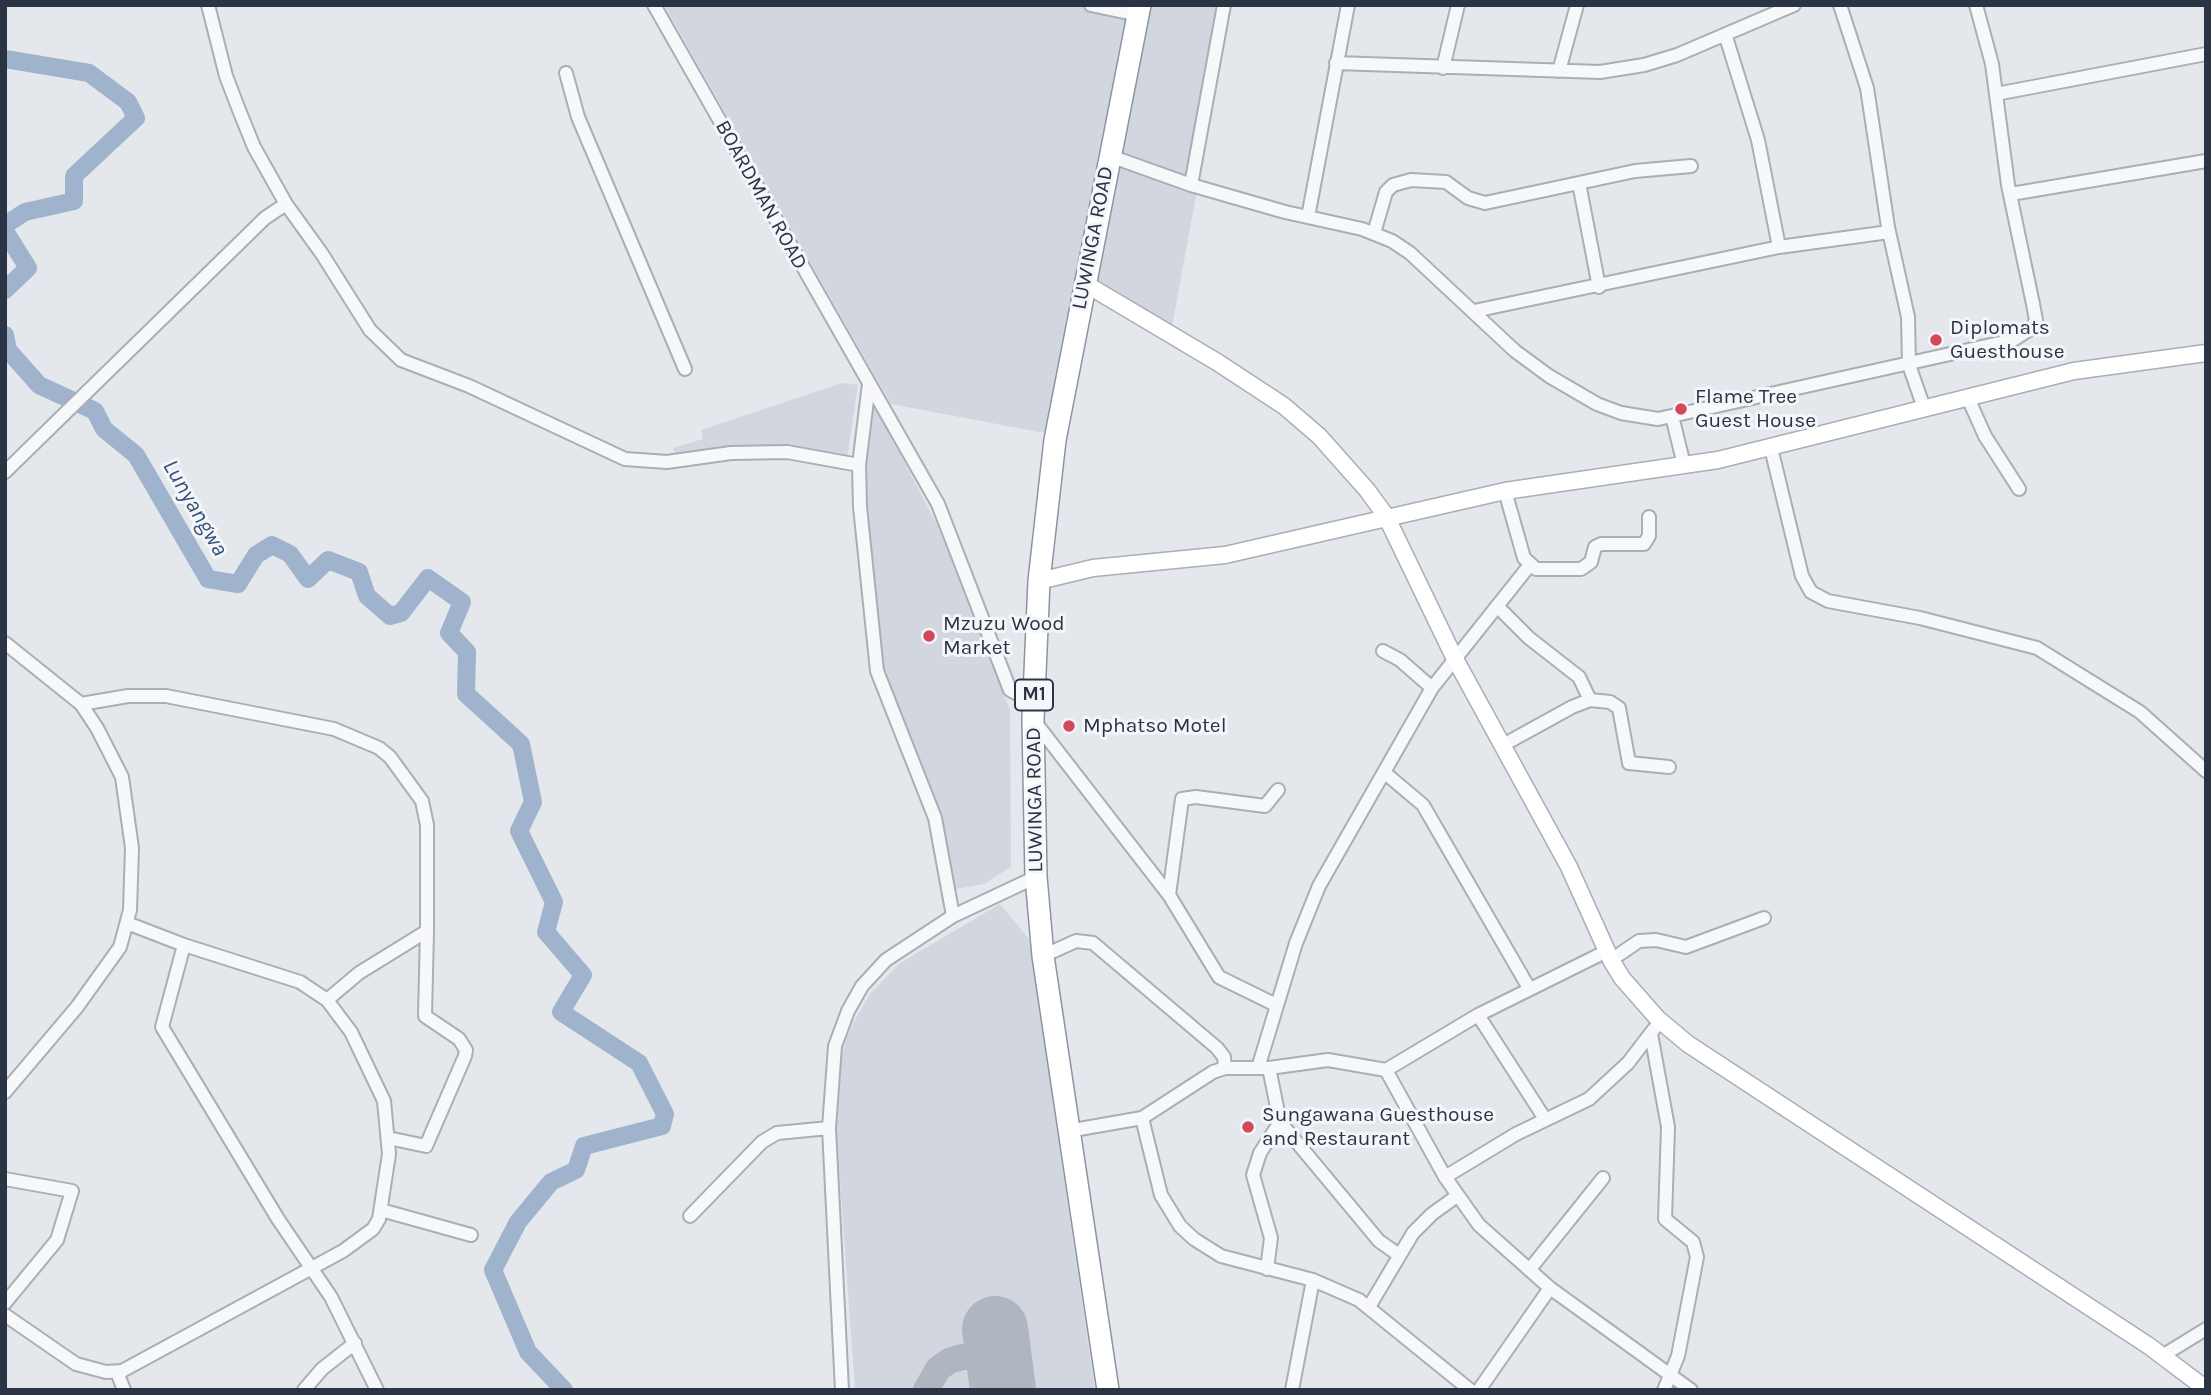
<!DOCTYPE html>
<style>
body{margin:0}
#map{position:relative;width:2211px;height:1395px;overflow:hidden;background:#e4e7ec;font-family:Karla,sans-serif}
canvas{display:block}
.frame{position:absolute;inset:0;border:7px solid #2b3445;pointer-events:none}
</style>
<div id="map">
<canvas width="2211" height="1395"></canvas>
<div class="frame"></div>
</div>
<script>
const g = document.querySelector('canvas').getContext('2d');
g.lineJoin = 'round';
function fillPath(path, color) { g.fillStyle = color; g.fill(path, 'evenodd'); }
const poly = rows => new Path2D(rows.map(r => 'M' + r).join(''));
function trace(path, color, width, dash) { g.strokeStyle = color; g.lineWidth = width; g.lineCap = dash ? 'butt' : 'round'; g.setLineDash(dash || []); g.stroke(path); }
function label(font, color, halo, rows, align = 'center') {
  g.font = font + ' Karla,sans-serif'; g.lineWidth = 6; g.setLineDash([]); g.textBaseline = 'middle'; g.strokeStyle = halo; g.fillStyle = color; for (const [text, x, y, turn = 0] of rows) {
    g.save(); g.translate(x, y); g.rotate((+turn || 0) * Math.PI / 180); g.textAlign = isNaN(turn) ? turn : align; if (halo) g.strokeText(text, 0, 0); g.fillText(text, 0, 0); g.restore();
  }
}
const built = poly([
 [664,5,1231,5,1171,332,1096,287,1050,434,891,404],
 [842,383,858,385,847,459,805,450,678,461,673,448,703,439,701,430],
 [873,401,938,527,1010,710,1011,867,984,884,951,890,944,828,881,672,864,480],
 [1000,904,1029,939,1095,1390,855,1390,835,1112,840,1060,849,1031,869,995,900,963]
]);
const river = poly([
 [5,59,89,73,128,102,136,118,74,176,74,201,25,212,5,225],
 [5,231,28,268,5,290],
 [5,335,8,350,39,385,95,411,104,429,136,455,208,579,238,584,256,555,272,545,290,554,308,579,328,560,359,572,367,596,390,616,401,613,428,578,462,602,449,633,467,652,466,694,521,744,533,802,519,831,554,902,546,932,583,975,561,1012,639,1063,665,1114,662,1126,584,1146,576,1170,551,1182,518,1222,493,1270,528,1352,564,1390]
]);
const taxiway = poly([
 [926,1390,938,1369,949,1361,962,1357,972,1357,984,1364,1001,1381]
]);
const runway = poly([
 [995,1329,1003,1390]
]);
const street = poly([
 [208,5,226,76,239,110,254,147,286,204],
 [654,5,938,504,1010,690,1034,703],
 [1091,5,1138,15],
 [1840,5,1867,88,1888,227,1908,317,1909,365,1924,408],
 [1726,37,1758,140,1779,247],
 [1336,63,1600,72,1644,65,1677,55,1794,5],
 [1443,68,1458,5],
 [1559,71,1577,5],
 [566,73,578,117,685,369],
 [1996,94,2206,54],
 [1110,156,1191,185,1285,212,1362,229,1392,241,1410,253,1515,351,1549,376,1597,404,1621,413,1658,419,2013,340,2032,328,2036,320,2033,304,2008,185,1992,64,1976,5],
 [1579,183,1599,287],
 [1191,185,1224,5],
 [2011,194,2206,161],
 [1308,217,1348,5],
 [1374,233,1386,192,1393,185,1411,180,1446,182,1468,198,1485,203,1635,171,1691,166],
 [1474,311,1779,247,1889,232],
 [869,384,859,465,860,507,877,671,935,818,953,916],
 [1968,398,1985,436,2019,489],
 [1672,416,1684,465],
 [1771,448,1802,576,1811,592,1828,601,1920,618,2037,648,2140,712,2206,771],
 [5,472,265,218,286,204,322,254,370,330,401,360,469,386,625,459,667,462,731,453,787,452,859,465],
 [1505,491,1524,558,1536,569,1581,569,1591,562,1595,547,1601,544,1644,544,1649,536,1649,517],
 [1497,606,1529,638,1579,677,1590,700],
 [5,643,81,704,97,728,122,777,132,848,130,910,120,947,77,1007,5,1092],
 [1383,651,1400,660,1432,688],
 [81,704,128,696,166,696,334,729,379,748,390,757,422,801,427,825,427,931,359,973,327,1000],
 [1035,722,1169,895,1219,977,1276,1005],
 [1503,745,1572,707,1590,700,1610,702,1619,708,1629,763,1669,767],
 [1385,773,1423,805,1529,988],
 [1169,895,1182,799,1196,797,1265,806,1278,790],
 [184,945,162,1027,278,1219,331,1297,377,1390],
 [1043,956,1076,941,1093,943,1217,1048,1224,1057,1225,1068],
 [1611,960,1639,941,1656,940,1686,947,1764,918],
 [1478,1015,1545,1119],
 [1651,1034,1668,1127,1665,1219,1693,1242,1697,1257,1678,1356,1664,1390],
 [1258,1068,1296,943,1319,886,1432,688,1529,566],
 [1269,1068,1280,1122,1379,1241,1399,1255],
 [1386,1070,1478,1015,1607,951],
 [1142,1118,1161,1195,1180,1226,1194,1239,1221,1256,1313,1280,1359,1300,1470,1390],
 [1068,1131,1142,1118,1213,1072,1225,1068,1269,1068,1328,1060,1386,1070,1445,1177,1479,1225,1550,1288,1691,1390],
 [388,1138,426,1146,465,1056,466,1050,459,1039,425,1016,427,931],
 [1445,1177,1516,1134,1589,1099,1628,1063,1654,1029],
 [5,1179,72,1191,57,1240,5,1303],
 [381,1210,471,1235],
 [690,1216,762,1142,777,1133,829,1128],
 [1267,1269,1271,1238,1253,1175,1260,1153,1280,1122],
 [1530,1269,1603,1178],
 [1369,1307,1413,1233,1432,1214,1457,1196],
 [5,1315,76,1364,106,1372,122,1371,343,1251,373,1229,379,1219,389,1154,384,1101,351,1032,327,1000,300,982,184,945,127,923],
 [2162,1356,2206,1329],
 [117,1372,124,1390],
 [304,1390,322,1369,355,1343],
 [842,1390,829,1128,835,1046,848,1011,862,986,886,960,953,916,1036,877],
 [1292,1390,1313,1280],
 [1479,1390,1550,1288]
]);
const secondary = poly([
 [1084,283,1217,362,1284,406,1319,436,1367,490,1386,516,1454,657,1569,867,1611,960,1622,978,1658,1019,1688,1044,2149,1346,2206,1389],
 [1039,581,1093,568,1225,555,1505,491,1718,460,2074,371,2206,353]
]);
const highway = poly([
 [1108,1390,1043,956,1036,877,1033,719,1039,581,1055,440,1140,5]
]);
const markers = [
 [1936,340,7,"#d1495b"],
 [1681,409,7,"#d1495b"],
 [929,636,7,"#d1495b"],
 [1069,726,7,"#d1495b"],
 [1248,1127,7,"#d1495b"]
];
const shields = [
 [1034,695,38]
];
const shieldNames = [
 ["M1",1034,695]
];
const streetNames = [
 ["BOARDMAN ROAD",761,195,61],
 ["LUWINGA ROAD",1093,238,-79],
 ["LUWINGA ROAD",1035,800,-91]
];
const poiNames = [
 ["Diplomats",1950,328],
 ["Guesthouse",1950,352],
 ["Flame Tree",1695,397],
 ["Guest House",1695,421],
 ["Mzuzu Wood",943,624],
 ["Market",943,648],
 ["Mphatso Motel",1083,726],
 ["Sungawana Guesthouse",1262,1115],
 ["and Restaurant",1262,1139]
];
const waterNames = [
 ["Lunyangwa",195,508,60]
];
fillPath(built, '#d2d6de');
trace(river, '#9fb4cc', 18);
trace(taxiway, '#b0b6c1', 26);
trace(runway, '#b0b6c1', 66);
trace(street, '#a9aeb7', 16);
trace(secondary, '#a9aeb7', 19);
trace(highway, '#8b94a3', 24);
trace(street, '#f7f8fa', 12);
trace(secondary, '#fff', 16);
trace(highway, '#fff', 21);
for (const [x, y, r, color] of markers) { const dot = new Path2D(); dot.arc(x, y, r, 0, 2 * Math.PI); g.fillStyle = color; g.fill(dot); trace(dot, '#f4f6f9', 2.5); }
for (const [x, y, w] of shields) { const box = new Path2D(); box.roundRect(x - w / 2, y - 15.5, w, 31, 5); g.fillStyle = '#f4f6f9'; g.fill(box); trace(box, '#2b3445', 2); }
label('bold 19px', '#2b3445', null, shieldNames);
label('21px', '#2b3445', '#f4f6f9', streetNames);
label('21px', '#2b3445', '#f4f6f9', poiNames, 'left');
label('italic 23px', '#34527a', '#f4f6f9', waterNames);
</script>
